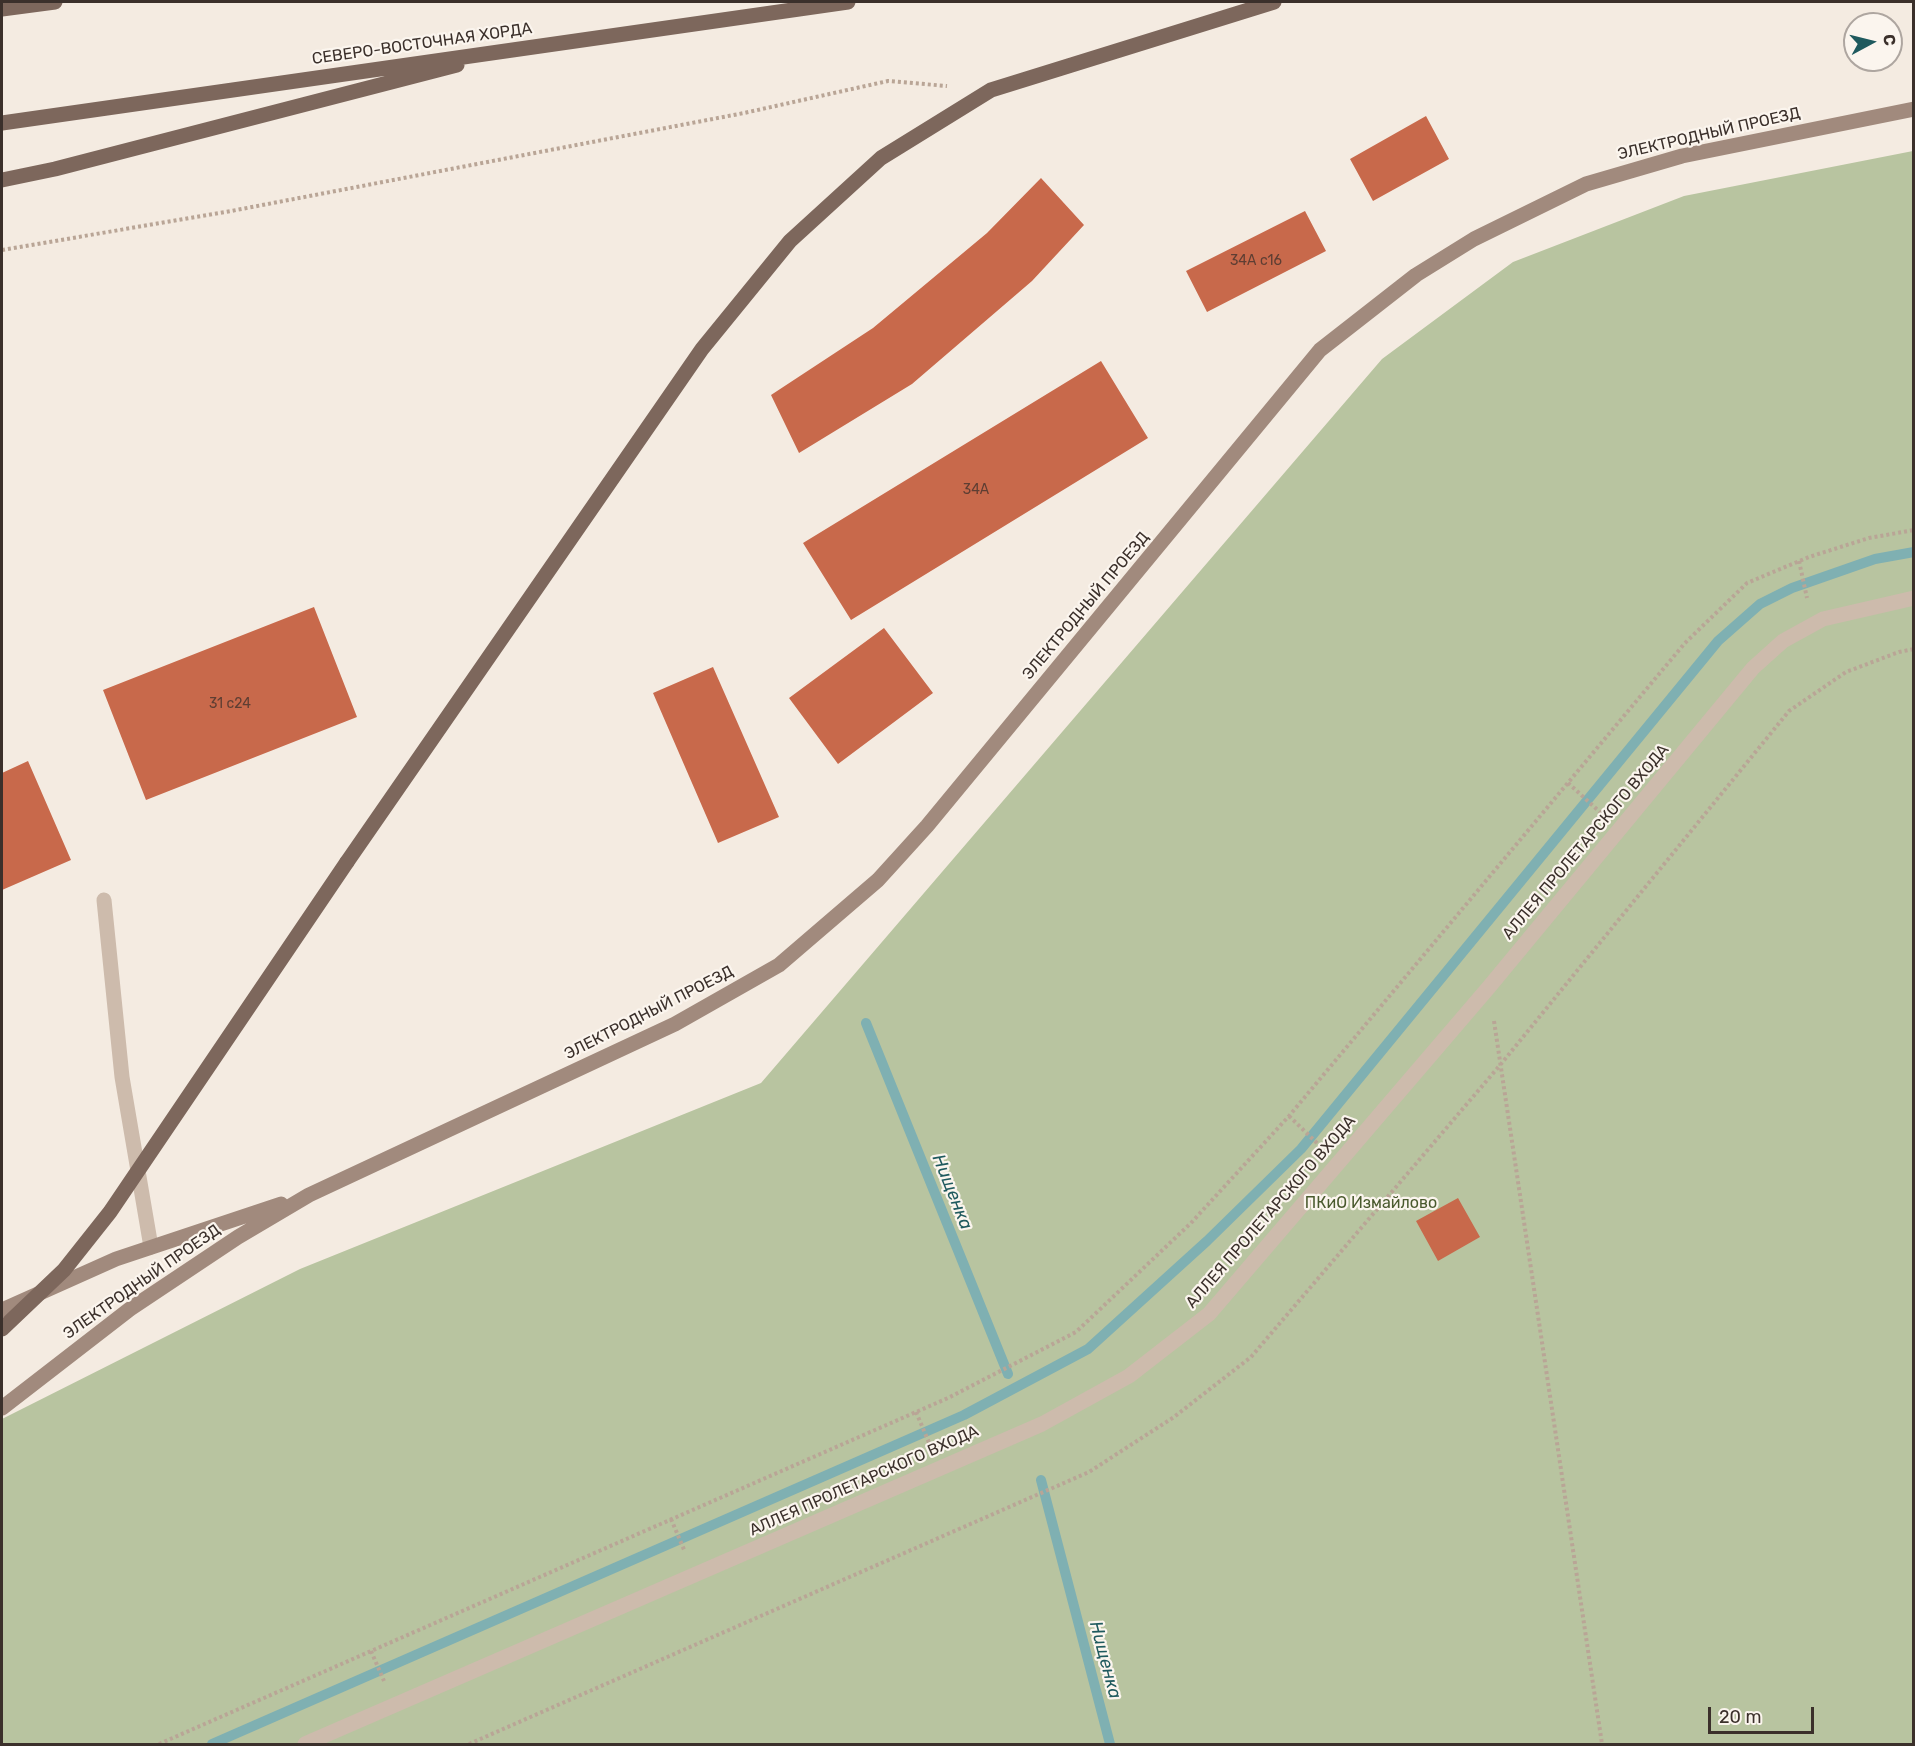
<!DOCTYPE html>
<meta charset="utf-8">
<style>
body{margin:0}
#map{position:relative;width:1915px;height:1746px;overflow:hidden;background:#f4ebe1;font-family:Rubik,sans-serif}
canvas{display:block}
.frame{position:absolute;inset:0;border:3px solid #3b302b;pointer-events:none}
.north{position:absolute;left:1843px;top:12px;width:60px;height:60px;box-sizing:border-box;background:#fbf5ee;border:2px solid #aea6a0;border-radius:50%;rotate:83deg;font-size:16px;font-weight:700;line-height:24px;text-align:center;color:#3b302b}
.north::after{content:'';display:block;margin:auto;width:21px;height:27px;background:#1f5a5e;clip-path:polygon(50% 0,100% 100%,50% 72%,0 100%)}
.scale{position:absolute;left:1708px;top:1707px;width:106px;height:27px;box-sizing:border-box;border:3px solid #3b302b;border-top:0;padding-left:8px;font-size:18px;line-height:21px;white-space:nowrap;color:#3b302b;-webkit-text-stroke:4px #fbf5ee;paint-order:stroke}
</style>
<div id="map">
<canvas width="1915" height="1746"></canvas>
<div class="frame"></div>
<div class="north">С</div>
<div class="scale">20 m</div>
</div>
<script>
const g = document.querySelector('canvas').getContext('2d');
g.lineJoin = 'round';
function fillPath(path, color) { g.fillStyle = color; g.fill(path, 'evenodd'); }
const poly = rows => new Path2D(rows.map(r => 'M' + r).join(''));
function trace(path, color, width, dash) { g.strokeStyle = color; g.lineWidth = width; g.lineCap = dash ? 'butt' : 'round'; g.setLineDash(dash || []); g.stroke(path); }
function label(font, color, halo, rows, align = 'center') {
  g.font = font + ' Rubik,sans-serif'; g.lineWidth = 4.5; g.setLineDash([]); g.textBaseline = 'middle'; g.strokeStyle = halo; g.fillStyle = color; for (const [text, x, y, turn = 0] of rows) {
    g.save(); g.translate(x, y); g.rotate((+turn || 0) * Math.PI / 180); g.textAlign = isNaN(turn) ? turn : align; if (halo) g.strokeText(text, 0, 0); g.fillText(text, 0, 0); g.restore();
  }
}
const green = poly([
 [1913,151,1913,1744,2,1744,2,1419,300,1269,761,1083,1382,359,1513,262,1684,196]
]);
const stream = poly([
 [866,1023,1008,1374],
 [1041,1480,1110,1744],
 [212,1744,964,1415,1088,1349,1207,1241,1301,1149,1718,641,1760,604,1792,588,1875,559,1914,552]
]);
const building = poly([
 [1426,116,1449,159,1373,201,1350,159],
 [1041,178,1084,225,1032,281,912,384,799,453,771,395,873,328,987,233],
 [1305,211,1326,251,1207,312,1186,271],
 [1101,361,1148,438,851,620,803,543],
 [314,607,357,717,146,800,103,690],
 [884,628,933,693,838,764,789,698],
 [713,667,779,817,718,843,653,693],
 [28,761,71,860,2,890,2,773],
 [1458,1198,1480,1237,1438,1261,1416,1221]
]);
const path = poly([
 [2,250,231,211,744,113,888,81,947,86],
 [1799,561,1807,598],
 [1568,783,1601,813],
 [1494,1021,1602,1744],
 [1289,1116,1320,1146],
 [916,1412,930,1445],
 [671,1519,685,1552],
 [371,1651,384,1681],
 [159,1744,948,1398,1076,1332,1191,1223,1289,1116,1685,643,1747,583,1809,557,1869,538,1914,530],
 [469,1744,1089,1472,1174,1417,1251,1357,1501,1064,1789,711,1846,672,1899,652,1914,649]
]);
const lane = poly([
 [104,900,122,1077,151,1247]
]);
const street = poly([
 [305,1744,1042,1424,1129,1376,1209,1314,1489,987,1753,668,1783,641,1823,619,1914,598]
]);
const secondary = poly([
 [2,1310,116,1259,281,1204],
 [2,1408,130,1309,238,1237,309,1195,675,1024,779,965,878,880,927,826,1320,350,1416,275,1474,239,1586,184,1682,156,1914,109]
]);
const primary = poly([
 [2,9,55,2],
 [2,123,848,2],
 [2,180,55,169,457,65],
 [347,862,702,349,790,241,881,158,991,90,1274,2]
]);
const primaryBridge = poly([
 [2,1329,64,1270,110,1212,347,862]
]);
const numberNames = [
 ["34А с16",1256,261],
 ["34А",976,490],
 ["31 с24",230,704]
];
const streetNames = [
 ["СЕВЕРО-ВОСТОЧНАЯ ХОРДА",422,44,-8],
 ["ЭЛЕКТРОДНЫЙ ПРОЕЗД",1709,134,-13],
 ["ЭЛЕКТРОДНЫЙ ПРОЕЗД",1086,606,-50],
 ["АЛЛЕЯ ПРОЛЕТАРСКОГО ВХОДА",1586,842,-50],
 ["ЭЛЕКТРОДНЫЙ ПРОЕЗД",649,1013,-27],
 ["АЛЛЕЯ ПРОЛЕТАРСКОГО ВХОДА",1271,1212,-49],
 ["ЭЛЕКТРОДНЫЙ ПРОЕЗД",142,1282,-35],
 ["АЛЛЕЯ ПРОЛЕТАРСКОГО ВХОДА",864,1481,-24]
];
const parkNames = [
 ["ПКиО Измайлово",1371,1203]
];
const waterNames = [
 ["Нищенка",952,1192,68],
 ["Нищенка",1105,1660,75]
];
fillPath(green, '#b8c4a0');
trace(stream, '#7fb0b2', 10);
fillPath(building, '#c8694b');
trace(path, '#b9a596', 4, [3, 3]);
trace(lane, '#cdbbac', 15);
trace(street, '#cdbbac', 15);
trace(secondary, '#a18a7d', 15);
trace(primary, '#7d675c', 15);
trace(primaryBridge, '#7d675c', 15);
label('14px', '#5e3e33', null, numberNames);
label('16px', '#3b302b', '#fbf5ee', streetNames);
label('16px', '#4a5a2e', '#fbf5ee', parkNames);
label('italic 18px', '#1f5a5e', '#fbf5ee', waterNames);
</script>
